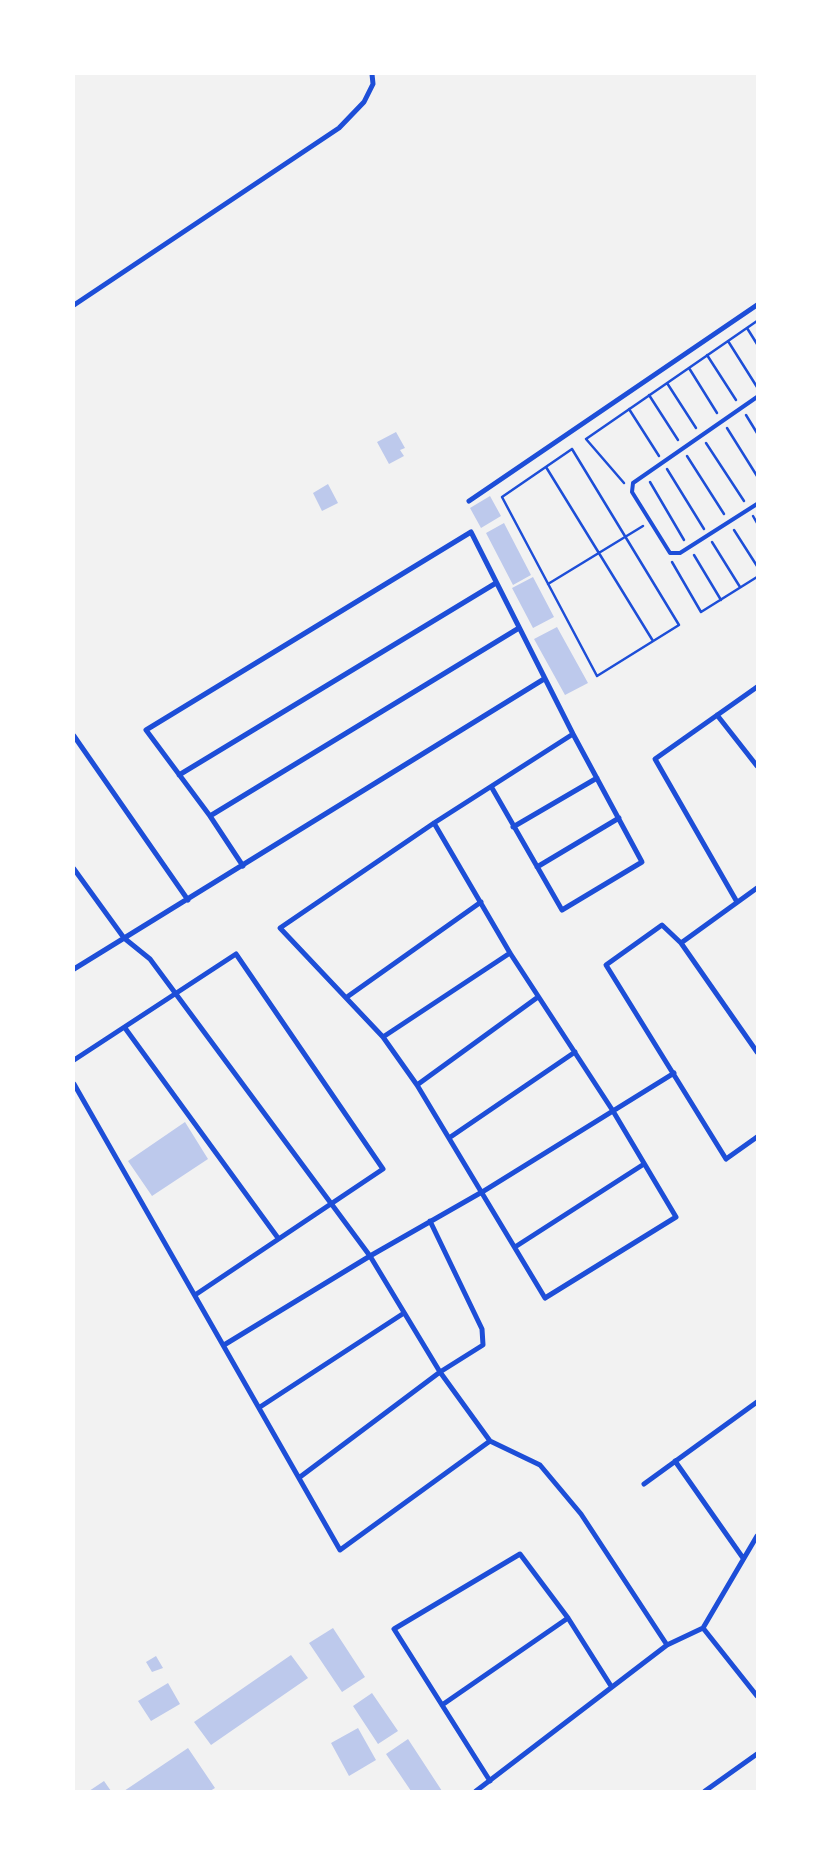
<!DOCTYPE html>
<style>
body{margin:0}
#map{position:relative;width:831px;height:1865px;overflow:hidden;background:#f2f2f2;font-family:Quicksand,sans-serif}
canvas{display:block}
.frame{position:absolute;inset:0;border:75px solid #fff;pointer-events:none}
</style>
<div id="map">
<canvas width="831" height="1865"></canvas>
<div class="frame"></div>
</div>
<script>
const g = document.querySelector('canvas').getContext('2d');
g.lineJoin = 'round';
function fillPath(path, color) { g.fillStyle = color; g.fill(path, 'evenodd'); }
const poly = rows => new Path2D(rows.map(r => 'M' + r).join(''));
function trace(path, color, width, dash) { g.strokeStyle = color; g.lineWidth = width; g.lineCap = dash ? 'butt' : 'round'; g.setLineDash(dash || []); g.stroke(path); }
const building = poly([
 [396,432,405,448,400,450,404,456,389,464,377,442],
 [328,484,338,503,322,511,313,493],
 [490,496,501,516,481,528,470,508],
 [504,523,531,575,513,585,486,533],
 [533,577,554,617,533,628,512,588],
 [557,627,588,683,565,695,534,639],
 [185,1122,208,1159,152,1196,128,1161],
 [333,1628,365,1677,342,1692,309,1643],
 [291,1655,308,1678,211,1745,194,1722],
 [156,1656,163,1668,152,1672,146,1662],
 [168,1683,180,1704,151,1721,138,1701],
 [372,1693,398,1731,378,1744,353,1706],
 [358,1728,376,1760,349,1776,331,1743],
 [408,1739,442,1791,411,1791,386,1754],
 [188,1748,215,1788,210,1791,124,1791],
 [104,1781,111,1791,89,1791]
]);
const path = poly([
 [747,328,757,344],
 [728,341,757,387],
 [707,355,736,400],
 [689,368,717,413],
 [667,383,696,428],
 [649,395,678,440],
 [629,409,659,456],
 [746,415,757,433],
 [727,428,757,476],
 [706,443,744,501],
 [572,449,679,625,597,676,502,497,572,449],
 [687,456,724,514],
 [546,467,653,641],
 [667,469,704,529],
 [650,482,684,540],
 [624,483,586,439,757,321],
 [753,516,757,523],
 [734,530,757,566],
 [712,542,740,587],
 [694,555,721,600],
 [672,562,701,612,757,577],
 [548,584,643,526]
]);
const service = poly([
 [757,397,633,483,632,492,670,553,680,553,757,504]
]);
const minor = poly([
 [74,305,339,128,364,102,373,84,372,74],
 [469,501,757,305],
 [717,715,757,766],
 [74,736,188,900],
 [179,775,496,583],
 [210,816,519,628],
 [434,823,510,953,613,1111,676,1217,545,1298,417,1085,383,1037,280,928,434,823,573,734],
 [513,827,597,778],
 [243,866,210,816,146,730,471,532,573,734,642,862,562,910,492,788],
 [537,867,619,818],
 [74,869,124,938,150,959,370,1256,440,1372,490,1441,540,1465,581,1514,667,1645],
 [737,902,655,759,757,687],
 [681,943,757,888],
 [74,969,544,679],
 [347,997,481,902],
 [125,1028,278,1238],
 [383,1037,510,953],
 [757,1052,681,943,662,925,606,965,726,1159,757,1137],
 [74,1060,236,954,383,1169,195,1295],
 [74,1084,340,1550,490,1441],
 [417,1085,538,997],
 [449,1138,575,1052],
 [515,1247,644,1164],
 [224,1345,370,1256,482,1192,674,1073],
 [260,1407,404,1313],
 [675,1461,743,1558],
 [300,1477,440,1372,483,1345,482,1329,430,1221],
 [644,1484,757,1402],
 [703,1628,757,1536],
 [703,1628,757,1696],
 [442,1705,568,1618],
 [490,1781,394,1629,520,1554,568,1618,611,1686],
 [476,1791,667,1645,703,1628],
 [705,1791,757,1754]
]);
fillPath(building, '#bdc9ec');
trace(path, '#1d4ed8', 2.5);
trace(service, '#1d4ed8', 4);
trace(minor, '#1d4ed8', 5);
</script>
